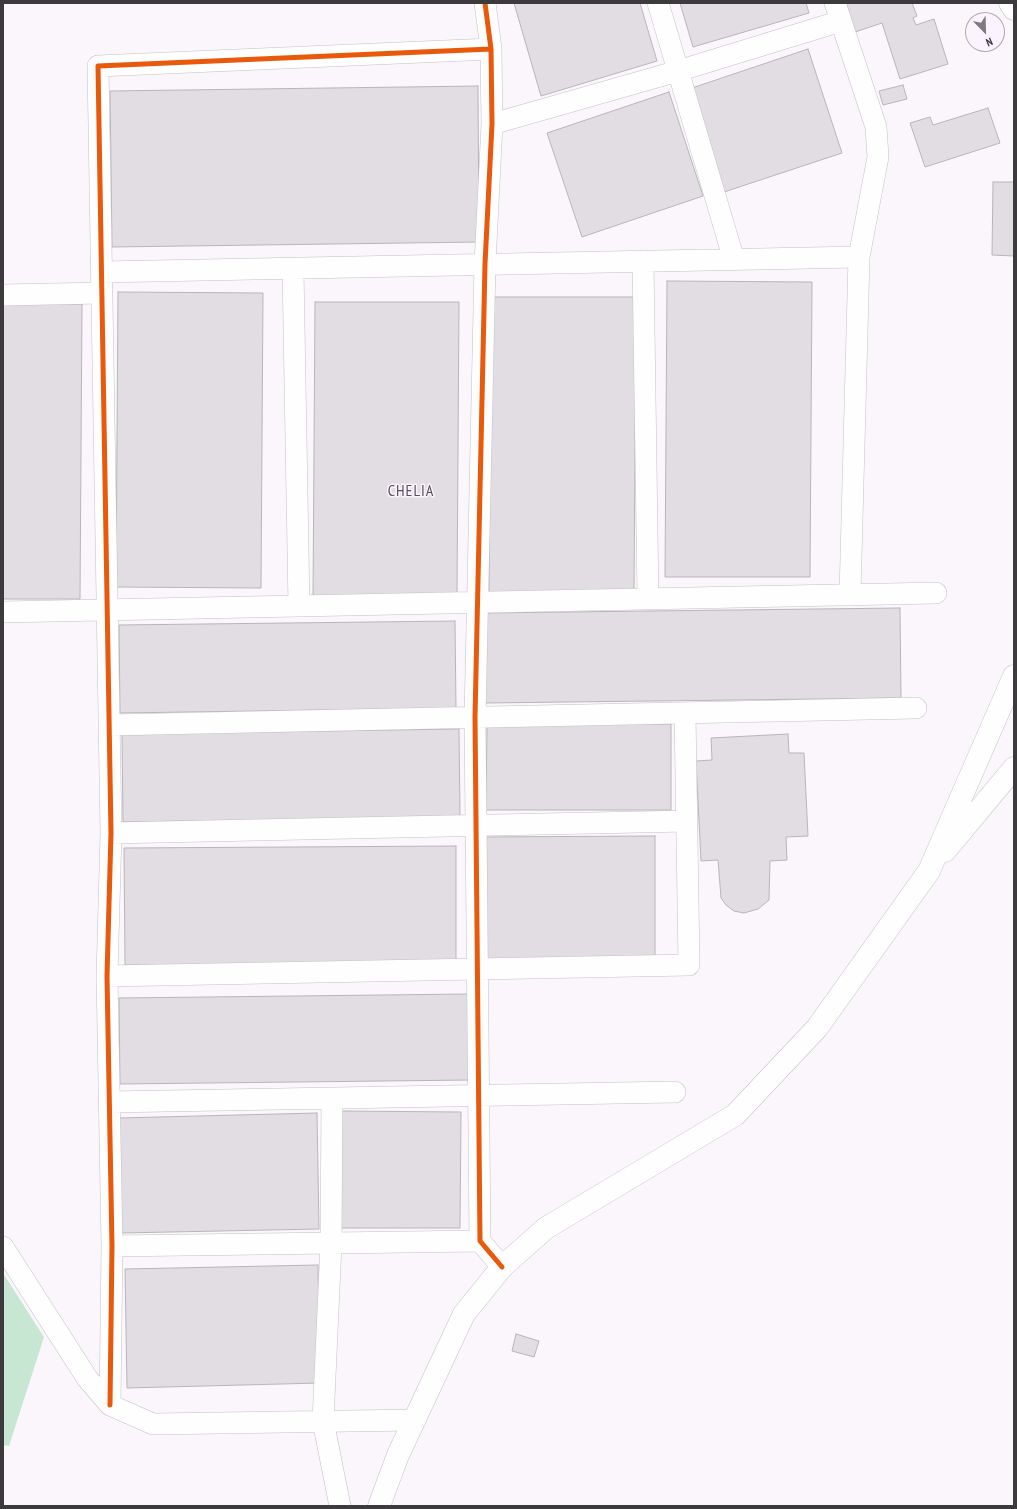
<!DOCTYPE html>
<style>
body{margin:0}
#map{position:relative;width:1017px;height:1509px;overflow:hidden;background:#faf6fb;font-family:"PT Sans Narrow",sans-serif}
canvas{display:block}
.frame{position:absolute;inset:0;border:4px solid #3d3a3e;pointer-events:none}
.north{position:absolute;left:965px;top:12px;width:40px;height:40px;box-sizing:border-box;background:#fbf3fe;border:1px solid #afa9b1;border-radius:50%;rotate:157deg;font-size:11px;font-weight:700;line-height:16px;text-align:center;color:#3d3a3e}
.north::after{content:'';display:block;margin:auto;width:14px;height:18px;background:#7f7c80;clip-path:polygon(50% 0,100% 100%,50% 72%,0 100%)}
</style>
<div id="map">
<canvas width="1017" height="1509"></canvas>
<div class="frame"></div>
<div class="north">N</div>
</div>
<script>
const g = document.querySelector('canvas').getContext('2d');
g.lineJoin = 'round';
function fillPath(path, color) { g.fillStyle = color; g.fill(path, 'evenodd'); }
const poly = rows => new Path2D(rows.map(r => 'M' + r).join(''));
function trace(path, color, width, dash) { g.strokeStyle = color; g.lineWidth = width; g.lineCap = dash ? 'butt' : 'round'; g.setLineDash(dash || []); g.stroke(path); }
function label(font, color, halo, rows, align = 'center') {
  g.font = font + ' "PT Sans Narrow",sans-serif'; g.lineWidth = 3; g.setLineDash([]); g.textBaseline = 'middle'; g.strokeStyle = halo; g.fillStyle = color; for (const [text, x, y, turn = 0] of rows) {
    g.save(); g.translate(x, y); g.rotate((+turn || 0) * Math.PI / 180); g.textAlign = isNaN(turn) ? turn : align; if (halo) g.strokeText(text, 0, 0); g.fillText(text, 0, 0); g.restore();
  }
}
const green = poly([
 [3,1273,44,1337,9,1446,3,1445]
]);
const building = poly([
 [514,3,640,3,657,61,541,96,514,3],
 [680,3,806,3,809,13,693,47,680,3],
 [846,3,912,3,917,16,913,18,916,25,934,19,948,64,900,79,882,23,855,32,846,3],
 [808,49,842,153,721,193,686,90,808,49],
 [903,85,907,99,883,105,879,91,903,85],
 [478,86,479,242,112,247,110,91,478,86],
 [669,92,703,196,582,237,547,133,669,92],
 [988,108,1000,143,925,167,910,123,930,117,933,125,988,108],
 [993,182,1014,182,1014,256,992,255,993,182],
 [667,281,812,282,810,577,665,577,667,281],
 [118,292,263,293,261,588,116,587,118,292],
 [491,297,636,297,634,592,489,592,491,297],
 [315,302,459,302,457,597,313,597,315,302],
 [3,304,82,304,80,599,3,599,3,304],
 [900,608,901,698,485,703,484,613,900,608],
 [455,621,456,708,120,713,119,625,455,621],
 [487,724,671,724,671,810,486,810,487,724],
 [459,729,460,817,123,822,122,734,459,729],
 [788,734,789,753,804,753,808,836,786,837,787,860,770,861,769,900,758,909,744,913,734,911,726,905,721,898,718,860,701,861,696,761,712,760,711,738,788,734],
 [655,836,655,959,481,961,481,837,655,836],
 [456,846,456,962,125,965,124,848,456,846],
 [469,994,470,1080,120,1084,119,998,469,994],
 [342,1111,461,1112,460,1228,341,1228,342,1111],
 [317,1113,319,1229,121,1233,119,1118,317,1113],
 [318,1265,320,1383,127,1388,125,1269,318,1265],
 [516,1334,539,1341,534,1357,512,1351,516,1334]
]);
const minor = poly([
 [485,3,491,49,492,124,485,264,475,717,480,1241,502,1267],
 [658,3,734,260],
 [835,3,876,127,878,157,859,257,850,595],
 [492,124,678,71,841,21],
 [643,261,648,599],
 [293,269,299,606],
 [102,272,859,257],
 [3,295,102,293],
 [3,612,936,593],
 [109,725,916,708],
 [111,833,687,821],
 [107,976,689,965,685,713],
 [332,1099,331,1244,323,1421,340,1506],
 [109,1102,675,1092],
 [112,1246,480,1241],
 [3,1247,87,1378,110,1405,153,1424,415,1420],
 [110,1405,112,1246,107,976,111,833,98,66,491,49]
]);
const secondary = poly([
 [1010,3,1014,9],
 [945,851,1014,768],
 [379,1506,398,1455,464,1314,502,1267,546,1228,735,1115,817,1028,929,871,1014,676]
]);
const cycleway = poly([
 [485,3,491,49,492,124,485,264,475,717,480,1241,502,1267],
 [110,1405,112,1246,107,976,111,833,98,66,491,49]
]);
const quarterNames = [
 ["CHELIA",411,491]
];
fillPath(green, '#c8e7d3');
fillPath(building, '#e1dde2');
trace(building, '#b8b5b9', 1);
trace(minor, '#c4c0c5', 22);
trace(secondary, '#c4c0c5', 23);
trace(minor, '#fefefe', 21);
trace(secondary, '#fefefe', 22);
trace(cycleway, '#e8590c', 5);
g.letterSpacing = '1px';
label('16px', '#565059', '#fbf3fe', quarterNames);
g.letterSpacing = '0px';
</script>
